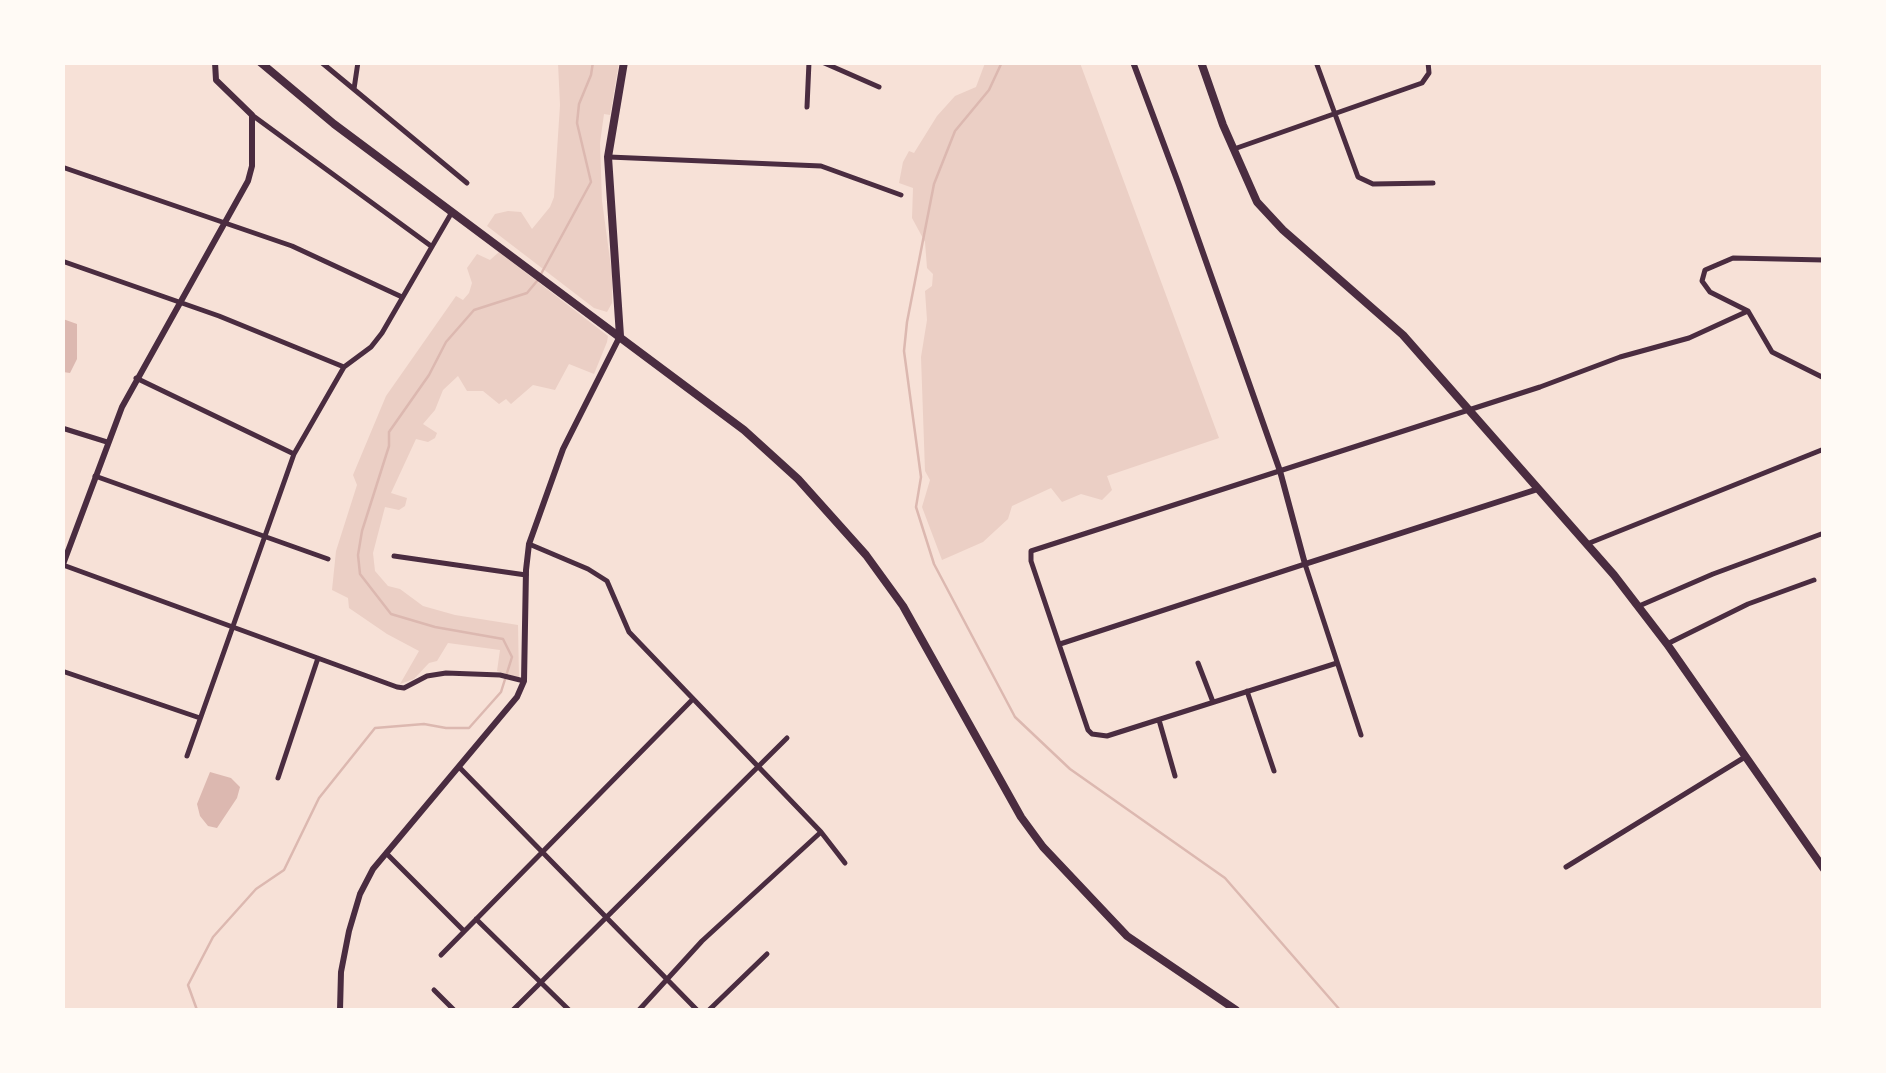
<!DOCTYPE html>
<style>
body{margin:0}
#map{position:relative;width:1886px;height:1073px;overflow:hidden;background:#f7e1d7;font-family:"IBM Plex Sans",sans-serif}
canvas{display:block}
.frame{position:absolute;inset:0;border:65px solid #fffaf5;pointer-events:none}
</style>
<div id="map">
<canvas width="1886" height="1073"></canvas>
<div class="frame"></div>
</div>
<script>
const g = document.querySelector('canvas').getContext('2d');
g.lineJoin = 'round';
function fillPath(path, color) { g.fillStyle = color; g.fill(path, 'evenodd'); }
const poly = rows => new Path2D(rows.map(r => 'M' + r).join(''));
function trace(path, color, width, dash) { g.strokeStyle = color; g.lineWidth = width; g.lineCap = dash ? 'butt' : 'round'; g.setLineDash(dash || []); g.stroke(path); }
const green = poly([
 [558,63,619,63,610,115,604,114,600,143,602,201,612,274,612,303,607,312,594,308,487,226,495,214,508,211,521,212,532,229,550,207,554,197,560,105],
 [985,63,1080,63,1219,438,1107,476,1112,490,1102,500,1081,494,1062,502,1051,488,1012,506,1008,519,983,542,942,560,922,507,930,480,925,471,921,357,927,320,925,291,932,286,933,274,927,268,925,242,912,218,913,188,899,183,903,162,909,151,914,153,937,116,955,96,976,87],
 [499,252,608,336,607,342,594,374,569,364,555,390,533,385,511,404,506,399,499,404,483,391,467,391,458,376,443,390,435,410,423,424,437,433,435,438,428,442,416,439,391,493,407,498,405,506,399,510,385,507,373,553,375,571,388,586,400,589,423,606,455,615,518,625,519,678,497,671,500,650,448,643,437,661,429,663,414,679,400,684,419,651,387,634,349,608,348,598,332,590,336,551,357,485,353,475,386,396,456,296,463,300,469,293,472,283,467,268,477,254,490,260]
]);
const water = poly([
 [63,319,77,324,77,359,70,373,63,372],
 [210,772,231,778,240,787,237,798,217,828,208,826,200,816,197,804]
]);
const stream = poly([
 [1002,62,989,90,955,131,934,184,907,322,904,351,921,477,916,507,934,564,1015,717,1070,769,1225,878,1340,1010],
 [541,274,591,182,577,123,579,104,591,75,593,62],
 [197,1010,188,985,213,937,256,889,284,870,319,798,375,728,424,724,446,728,469,728,501,692,512,657,503,639,435,627,391,614,360,574,358,555,362,531,389,446,389,432,429,375,446,342,474,310,527,293,537,281]
]);
const minor = poly([
 [321,62,467,183],
 [822,62,879,87],
 [1316,62,1358,177,1373,184,1433,183],
 [354,89,358,62],
 [807,107,809,62],
 [252,115,431,246],
 [1234,149,1422,83,1429,73,1428,62],
 [609,157,821,166,901,195],
 [62,167,292,246,402,297],
 [62,261,219,316,344,367],
 [1748,311,1710,292,1702,281,1705,270,1733,258,1824,260],
 [1748,311,1772,352,1824,378],
 [136,378,294,454],
 [62,428,107,442],
 [95,476,328,559],
 [529,544,588,569,607,581,629,632,821,832,845,863],
 [1587,544,1824,449],
 [394,556,526,575],
 [63,565,397,687,404,688,427,676,446,673,500,675,524,681],
 [1639,606,1713,574,1824,533],
 [1060,644,1305,564,1361,735],
 [1667,644,1748,604,1814,580],
 [1198,663,1213,702],
 [1337,663,1107,736,1092,734,1088,730,1031,561,1031,551,1540,387,1620,357,1689,338,1748,311],
 [62,671,200,718],
 [1247,691,1274,771],
 [1159,720,1175,776],
 [187,756,294,454,344,367,371,347,382,333,452,212],
 [460,768,697,1010],
 [278,778,318,658],
 [386,853,464,931],
 [1566,867,1745,757],
 [476,919,569,1010],
 [441,955,691,701],
 [434,990,454,1010],
 [513,1010,787,738],
 [639,1010,702,941,821,832],
 [709,1010,767,954]
]);
const tertiary = poly([
 [1133,62,1179,185,1280,471,1305,564,1538,489],
 [62,567,122,407,248,181,252,166,252,115,216,80,215,62],
 [340,1010,341,972,349,931,360,894,373,869,517,697,524,681,526,570,529,544,563,449,620,336]
]);
const secondary = poly([
 [1201,62,1223,125,1257,202,1283,230,1403,335,1614,575,1667,644,1824,869],
 [620,336,608,157,624,62]
]);
const primary = poly([
 [260,62,334,124,744,430,798,479,866,555,903,606,1021,817,1043,847,1127,936,1236,1010]
]);
fillPath(green, '#ebcfc5');
fillPath(water, '#dcb8b0');
trace(stream, '#dcb8b0', 2.5);
trace(minor, '#4a2c40', 5);
trace(tertiary, '#4a2c40', 6);
trace(secondary, '#4a2c40', 8);
trace(primary, '#4a2c40', 8);
</script>
